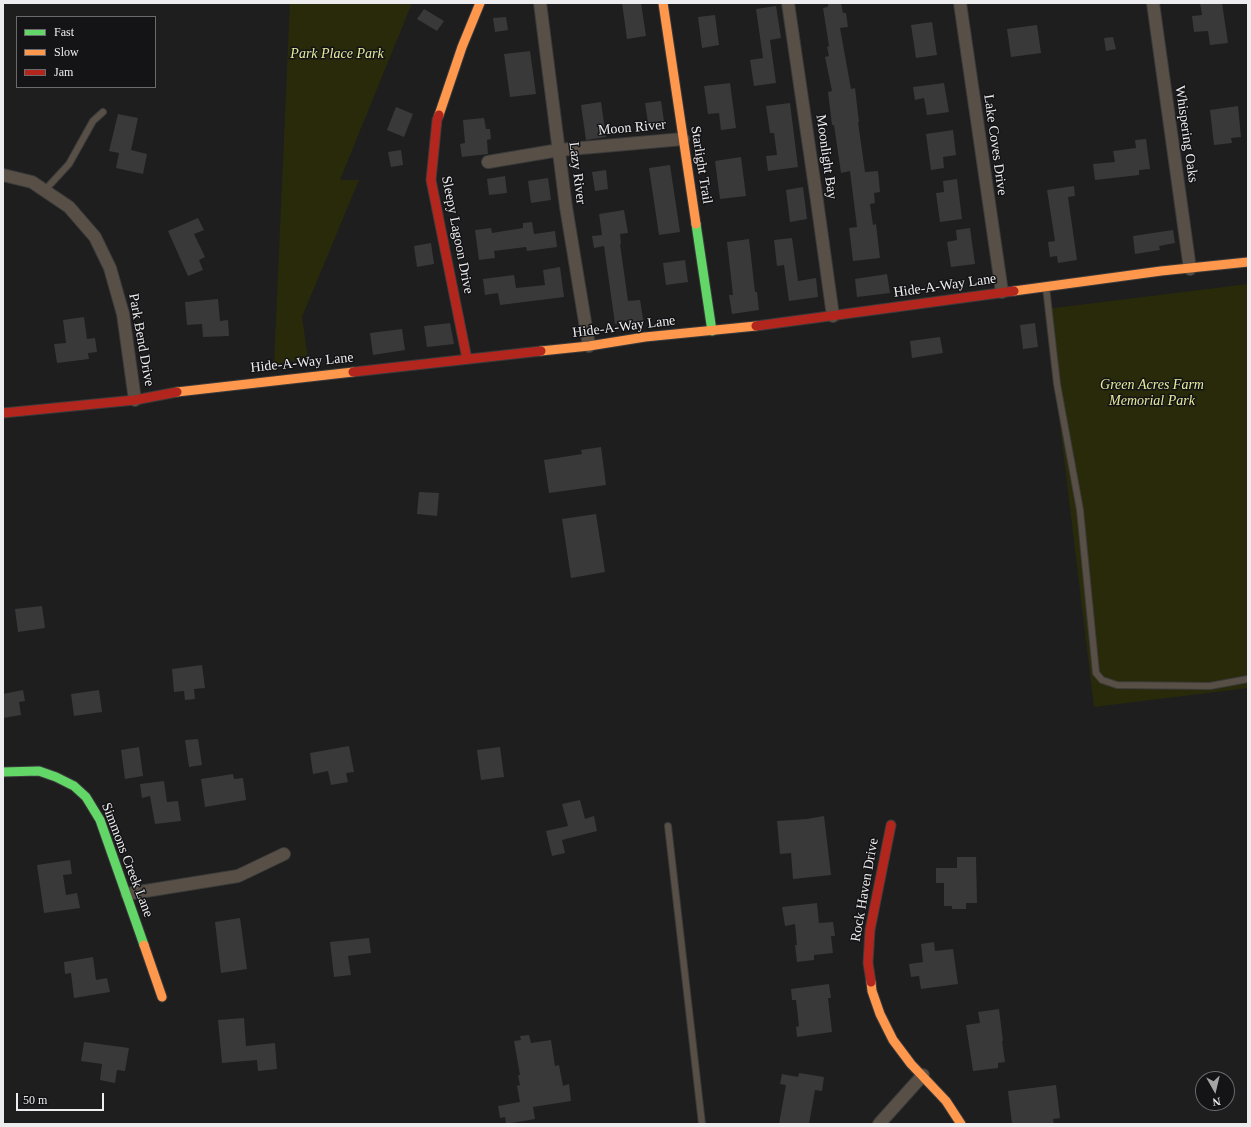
<!DOCTYPE html>
<style>
body{margin:0}
#map{position:relative;width:1251px;height:1127px;overflow:hidden;background:#1e1e1f;font-family:Georgia,serif}
canvas{display:block}
.frame{position:absolute;inset:0;border:4px solid #ededef;pointer-events:none}
.legend{position:absolute;left:16px;top:16px;width:140px;height:72px;box-sizing:border-box;background:#141417;border:1px solid #6b6b6d;margin:0;padding:5px 7px;list-style:none;font-size:12px;color:#ededef}
.legend li{display:flex;align-items:center;gap:8px;height:20px}
.legend b{width:20px;border:1px solid #6b6b6d}
.north{position:absolute;left:1195px;top:1071px;width:40px;height:40px;box-sizing:border-box;background:#141417;border:1px solid #6b6b6d;border-radius:50%;rotate:172deg;font-size:11px;font-weight:700;line-height:16px;text-align:center;color:#ededef}
.north::after{content:'';display:block;margin:auto;width:14px;height:18px;background:#a5a5a6;clip-path:polygon(50% 0,100% 100%,50% 72%,0 100%)}
.scale{position:absolute;left:16px;top:1093px;width:88px;height:18px;box-sizing:border-box;border:2px solid #ededef;border-top:0;padding-left:5px;font-size:12px;line-height:14px;white-space:nowrap;color:#ededef;-webkit-text-stroke:3px #141417;paint-order:stroke}
</style>
<div id="map">
<canvas width="1251" height="1127"></canvas>
<div class="frame"></div>
<ul class="legend">
<li><b style="height:5px;background:#63d668"></b>Fast</li>
<li><b style="height:5px;background:#ff974d"></b>Slow</li>
<li><b style="height:5px;background:#b3261e"></b>Jam</li>
</ul>
<div class="north">N</div>
<div class="scale">50 m</div>
</div>
<script>
const g = document.querySelector('canvas').getContext('2d');
g.lineJoin = 'round';
function fillPath(path, color) { g.fillStyle = color; g.fill(path, 'evenodd'); }
const poly = rows => new Path2D(rows.map(r => 'M' + r).join(''));
function trace(path, color, width, dash) { g.strokeStyle = color; g.lineWidth = width; g.lineCap = dash ? 'butt' : 'round'; g.setLineDash(dash || []); g.stroke(path); }
function label(font, color, halo, rows, align = 'center') {
  g.font = font + ' Georgia,serif'; g.lineWidth = 3; g.setLineDash([]); g.textBaseline = 'middle'; g.strokeStyle = halo; g.fillStyle = color; for (const [text, x, y, turn = 0] of rows) {
    g.save(); g.translate(x, y); g.rotate((+turn || 0) * Math.PI / 180); g.textAlign = isNaN(turn) ? turn : align; if (halo) g.strokeText(text, 0, 0); g.fillText(text, 0, 0); g.restore();
  }
}
const green = poly([
 [290,3,412,3,340,180,359,180,302,317,308,359,274,364],
 [1248,284,1248,688,1094,707,1046,309]
]);
const building = poly([
 [622,3,641,3,646,36,627,39],
 [828,3,841,3,843,13,846,13,848,27,840,28,851,89,855,88,859,122,858,122,865,172,878,171,880,192,874,193,875,203,870,204,873,225,876,224,880,258,853,261,849,228,857,227,850,171,841,173,834,125,832,125,828,92,832,91,825,57,829,56,827,47,829,46,823,8,828,7],
 [1200,3,1222,3,1228,43,1210,45,1208,31,1194,32,1192,16,1202,15],
 [776,6,781,38,770,40,776,83,754,86,750,60,763,58,756,9],
 [424,9,444,21,437,31,417,19],
 [715,15,719,45,702,48,698,17],
 [506,17,508,30,495,32,493,18],
 [932,22,937,55,916,58,911,25],
 [1037,25,1041,53,1011,57,1007,29],
 [1113,37,1116,49,1106,51,1104,38],
 [530,51,536,94,510,97,504,54],
 [730,83,736,128,721,130,719,113,708,114,704,86],
 [944,83,949,112,927,115,924,98,915,100,913,87],
 [661,101,664,121,648,123,645,103],
 [601,102,606,137,586,140,581,105],
 [790,103,798,167,768,171,766,156,777,155,774,133,770,133,766,106],
 [1238,106,1241,137,1231,138,1232,143,1214,145,1210,110],
 [396,107,413,114,404,137,387,130],
 [118,114,138,118,131,150,147,154,143,174,116,168,119,153,109,151],
 [484,118,486,129,490,129,491,139,487,140,488,154,462,157,460,144,465,143,463,120],
 [953,130,956,155,943,157,944,168,931,170,926,134],
 [1146,139,1150,169,1139,170,1139,175,1095,180,1093,164,1115,162,1113,151,1136,148,1135,140],
 [401,150,403,165,391,167,388,152],
 [741,157,746,196,720,199,715,161],
 [670,165,680,232,659,235,649,168],
 [606,170,608,189,595,191,592,172],
 [505,176,507,193,489,195,487,179],
 [548,178,551,200,531,203,528,181],
 [957,179,962,219,940,222,936,193,944,192,943,181],
 [1074,186,1075,196,1068,197,1077,260,1058,263,1057,256,1050,257,1048,242,1055,241,1047,190],
 [803,187,807,219,790,222,786,190],
 [624,210,628,233,620,234,621,244,620,244,628,301,640,300,644,325,633,326,632,322,615,324,604,246,594,248,592,236,602,235,599,214],
 [198,218,204,230,194,234,205,257,199,260,203,270,188,276,168,231],
 [532,222,534,234,555,231,557,247,527,251,526,247,494,251,495,258,479,260,475,230,491,228,492,233,523,228,523,223],
 [970,228,975,264,951,267,947,242,957,240,956,230],
 [1173,230,1175,243,1159,246,1160,250,1135,254,1133,236],
 [792,238,798,281,816,278,818,297,789,301,784,265,777,266,774,240],
 [749,239,755,292,757,292,759,310,732,314,729,295,733,295,727,242],
 [431,243,434,264,417,267,414,246],
 [685,260,688,282,666,285,663,263],
 [560,267,564,297,500,305,498,293,485,295,483,279,514,275,516,288,545,285,543,270],
 [887,274,890,293,857,297,855,279],
 [218,299,220,321,228,320,229,336,203,337,202,324,187,325,185,302],
 [84,317,87,339,95,338,97,352,88,353,89,359,57,363,54,344,66,343,63,320],
 [450,323,454,344,427,347,424,326],
 [1035,323,1038,347,1023,349,1020,325],
 [402,329,405,350,373,355,370,333],
 [940,337,943,353,912,358,910,341],
 [601,447,606,485,549,493,544,460,582,454,581,450],
 [419,492,439,493,437,516,417,514],
 [596,514,605,572,571,578,562,519],
 [42,606,45,628,18,632,15,609],
 [202,665,205,688,194,689,195,699,185,700,184,691,174,692,172,669],
 [23,690,25,701,19,702,21,715,3,718,3,694],
 [99,690,102,712,74,716,71,694],
 [198,739,202,765,189,767,185,740],
 [349,746,354,772,346,773,348,782,331,785,328,771,313,774,310,753],
 [139,747,143,776,125,779,121,750],
 [500,747,504,777,481,780,477,750],
 [233,774,234,779,243,778,246,800,205,807,201,779],
 [164,781,167,802,178,801,181,821,155,824,150,796,142,798,140,784],
 [580,800,585,819,594,816,597,831,562,840,565,853,552,856,546,831,568,826,562,804],
 [824,816,831,875,793,879,791,853,780,854,777,821,807,819],
 [957,857,976,857,977,903,966,903,966,909,952,909,952,906,944,906,944,883,936,883,936,868,957,868],
 [70,860,72,874,63,875,66,895,77,893,80,908,44,913,37,865],
 [817,903,819,923,833,922,835,936,831,936,833,953,814,955,814,960,797,962,795,945,797,945,795,924,785,926,782,907],
 [240,918,247,969,221,973,215,922],
 [369,938,371,953,348,956,351,975,334,977,330,942],
 [934,942,935,951,953,949,958,984,921,989,919,976,911,977,909,964,923,962,921,944],
 [93,957,96,980,107,978,110,992,74,998,71,973,65,974,64,962],
 [829,984,831,998,828,998,832,1032,797,1037,796,1027,799,1026,796,1000,792,1000,791,989],
 [999,1009,1003,1041,1002,1041,1005,1062,998,1063,998,1068,973,1071,966,1025,980,1023,978,1012],
 [244,1018,246,1046,275,1043,277,1069,258,1071,257,1060,222,1063,218,1020],
 [529,1035,531,1043,551,1040,555,1066,559,1065,563,1086,569,1084,571,1101,533,1107,535,1119,506,1124,505,1117,500,1118,498,1106,520,1102,517,1086,520,1085,518,1075,520,1075,514,1041,521,1040,520,1036],
 [84,1042,129,1048,125,1071,117,1070,115,1083,100,1080,102,1064,81,1061],
 [799,1073,824,1077,822,1091,815,1090,809,1124,779,1124,786,1085,780,1084,782,1074,798,1077],
 [1056,1085,1060,1118,1053,1119,1054,1124,1012,1124,1008,1091]
]);
const lane = poly([
 [45,190,69,164,93,121,103,112],
 [1046,287,1057,384,1080,510,1096,673,1102,680,1117,685,1210,686,1248,679],
 [668,826,702,1124]
]);
const street = poly([
 [540,3,566,207,589,346],
 [788,3,817,201,833,316],
 [960,3,1002,292],
 [1153,3,1190,269],
 [488,162,559,150,683,139],
 [3,175,32,182,69,207,95,237,110,268,123,314,135,400],
 [127,894,238,876,284,854],
 [879,1124,923,1075]
]);
const fast = poly([
 [696,224,712,331],
 [3,772,39,771,56,777,74,786,86,797,100,820,144,945]
]);
const slow = poly([
 [663,3,696,224],
 [439,115,462,47,480,3],
 [1014,291,1161,271,1248,262],
 [541,351,589,346,645,337,756,326],
 [177,392,353,372],
 [144,945,162,997],
 [871,982,872,991,880,1014,893,1040,911,1064,946,1101,961,1124]
]);
const jam = poly([
 [439,115,437,120,431,180,467,359],
 [756,326,1014,291],
 [353,372,541,351],
 [3,413,135,400,177,392],
 [871,982,868,963,870,930,891,825]
]);
const parkNames = [
 ["Park Place Park",337,54],
 ["Green Acres Farm",1152,385],
 ["Memorial Park",1152,401]
];
const streetNames = [
 ["Moon River",632,128,-5],
 ["Whispering Oaks",1186,134,82],
 ["Lake Coves Drive",995,145,82],
 ["Moonlight Bay",826,157,82],
 ["Starlight Trail",701,165,81],
 ["Lazy River",577,173,83],
 ["Sleepy Lagoon Drive",457,235,79],
 ["Hide-A-Way Lane",945,286,-8],
 ["Hide-A-Way Lane",624,327,-7],
 ["Park Bend Drive",141,340,80],
 ["Hide-A-Way Lane",302,363,-6],
 ["Simmons Creek Lane",127,860,69],
 ["Rock Haven Drive",865,890,-80]
];
fillPath(green, '#292a0a');
fillPath(building, '#39393a');
trace(lane, '#3b3b3c', 8);
trace(street, '#3b3b3c', 14);
trace(fast, '#3b3b3c', 11);
trace(slow, '#3b3b3c', 11);
trace(jam, '#3b3b3c', 11);
trace(lane, '#585046', 6);
trace(street, '#585046', 12);
trace(fast, '#63d668', 9);
trace(slow, '#ff974d', 9);
trace(jam, '#b3261e', 9);
label('italic 14px', '#e7eb9b', '#141417', parkNames);
label('14px', '#ededef', '#141417', streetNames);
</script>
